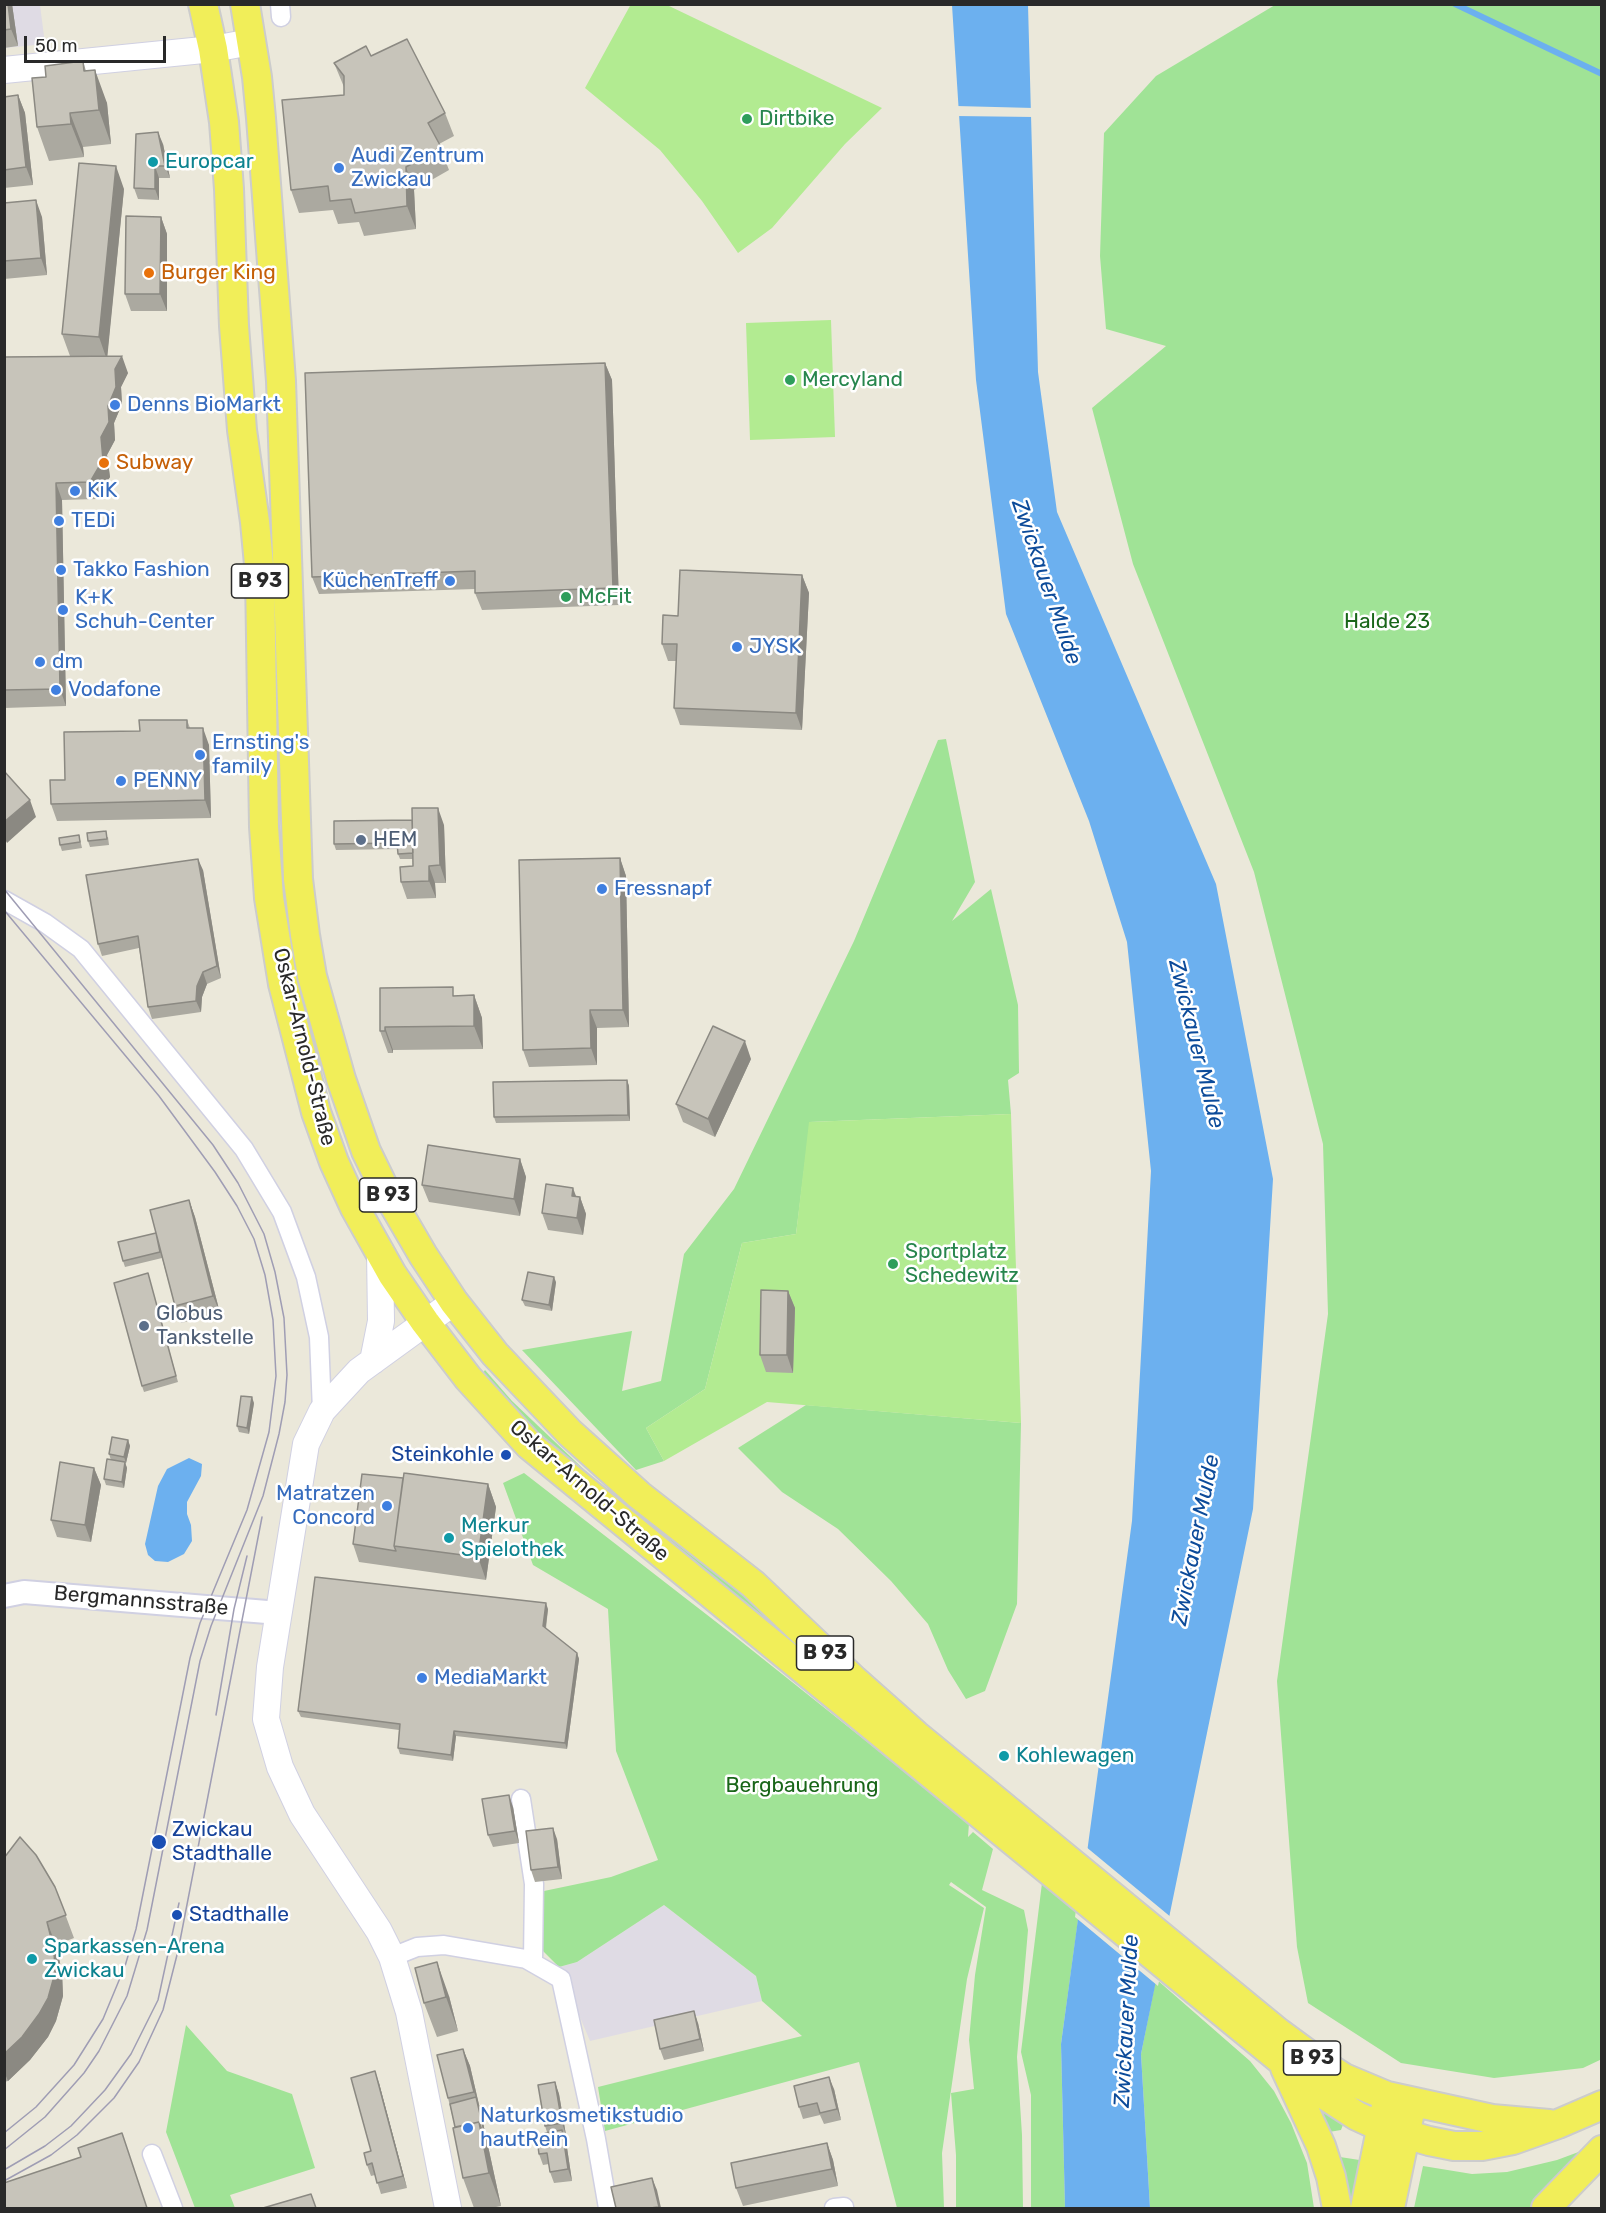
<!DOCTYPE html>
<meta charset="utf-8">
<style>
body{margin:0}
#map{position:relative;width:1606px;height:2213px;overflow:hidden;background:#ebe8da;font-family:Rubik,sans-serif}
canvas{display:block}
.frame{position:absolute;inset:0;border:6px solid #292929;pointer-events:none}
.scale{position:absolute;left:24px;top:36px;width:142px;height:27px;box-sizing:border-box;border:3px solid #292929;border-top:0;padding-left:8px;font-size:18px;line-height:21px;white-space:nowrap;color:#292929;-webkit-text-stroke:4px #fff;paint-order:stroke}
</style>
<div id="map">
<canvas width="1606" height="2213"></canvas>
<div class="frame"></div>
<div class="scale">50 m</div>
</div>
<script>
const g = document.querySelector('canvas').getContext('2d');
g.lineJoin = 'round';
function fillPath(path, color) { g.fillStyle = color; g.fill(path, 'evenodd'); }
const poly = rows => new Path2D(rows.map(r => 'M' + r).join(''));
function trace(path, color, width, dash) { g.strokeStyle = color; g.lineWidth = width; g.lineCap = dash ? 'butt' : 'round'; g.setLineDash(dash || []); g.stroke(path); }
function label(font, color, halo, rows, align = 'center') {
  g.font = font + ' Rubik,sans-serif'; g.lineWidth = 5; g.setLineDash([]); g.textBaseline = 'middle'; g.strokeStyle = halo; g.fillStyle = color; for (const [text, x, y, turn = 0] of rows) {
    g.save(); g.translate(x, y); g.rotate((+turn || 0) * Math.PI / 180); g.textAlign = isNaN(turn) ? turn : align; if (halo) g.strokeText(text, 0, 0); g.fillText(text, 0, 0); g.restore();
  }
}
const industrial = poly([
 [4,5,40,5,45,44,5,48],
 [664,1905,756,1976,762,2001,590,2041,559,1967,577,1962]
]);
const green = poly([
 [1275,5,1601,5,1602,2059,1583,2068,1494,2078,1401,2063,1308,2003,1297,1947,1277,1681,1328,1314,1323,1144,1254,872,1133,564,1092,408,1166,346,1106,329,1100,256,1104,133,1156,76],
 [946,739,975,882,952,921,991,889,1018,1005,1019,1073,1008,1080,1011,1114,810,1122,796,1234,742,1243,705,1389,646,1428,664,1461,636,1470,522,1350,632,1331,622,1391,661,1381,684,1254,734,1189,854,941,938,740],
 [485,1370,512,1401,595,1480,704,1559,790,1637,788,1640,559,1460,481,1376],
 [806,1405,1021,1423,1017,1604,985,1691,966,1699,948,1670,928,1624,891,1581,838,1529,782,1492,738,1448],
 [524,1473,733,1635,969,1823,968,1837,973,1832,993,1849,982,1890,1024,1910,1028,1930,1017,2057,1022,2135,1023,2208,956,2208,956,2155,951,2093,974,2089,969,2040,975,1975,986,1907,951,1882,949,1885,984,1908,967,1979,942,2153,944,2208,897,2208,859,2062,605,2131,598,2087,802,2036,762,2001,756,1976,664,1905,577,1962,559,1967,542,1950,544,1891,611,1877,658,1860,616,1751,608,1609,533,1565,503,1483],
 [1042,1883,1079,1913,1061,2044,1065,2208,1031,2208,1031,2095,1021,2052],
 [1156,1979,1250,2061,1274,2091,1291,2123,1307,2163,1314,2208,1150,2208,1141,2054],
 [186,2025,227,2071,292,2094,315,2168,230,2195,235,2208,195,2208,166,2132],
 [1312,2099,1344,2122,1341,2130,1323,2133],
 [1600,2144,1538,2200,1532,2208,1414,2208,1423,2166,1472,2174,1507,2172,1557,2160],
 [1340,2157,1366,2161,1356,2208,1343,2208,1332,2163]
]);
const pitch = poly([
 [631,4,667,5,882,108,845,144,772,228,738,253,702,201,660,150,585,88],
 [831,320,835,437,750,440,746,323],
 [1011,1114,1021,1423,767,1402,664,1461,646,1428,705,1389,742,1243,796,1234,809,1122]
]);
const water = poly([
 [952,5,1028,5,1038,372,1057,512,1216,884,1273,1179,1253,1509,1141,2054,1150,2208,1065,2208,1061,2044,1132,1521,1151,1171,1127,942,1089,821,1006,614,976,380],
 [189,1458,202,1464,201,1476,187,1502,187,1514,191,1525,192,1541,184,1554,168,1562,155,1561,148,1555,145,1544,158,1486,167,1469]
]);
const pier = poly([
 [956,106,1034,108,1034,117,956,116],
 [1085,1846,1172,1918,1158,1986,1075,1917]
]);
const stream = poly([
 [1455,4,1602,74]
]);
const minor = poly([
 [280,4,281,17],
 [4,900,45,923,81,949,244,1149,282,1212,306,1277,319,1337,322,1411],
 [521,1799,534,1884,533,1961],
 [392,1957,417,1947,444,1945,526,1959,561,1979,596,2139,608,2208],
 [152,2154,173,2208],
 [834,2208,844,2207]
]);
const tertiary = poly([
 [4,1596,24,1592,279,1613]
]);
const secondary = poly([
 [4,70,213,49,251,42],
 [373,1361,381,1321,380,1251],
 [448,2208,409,2012,392,1957,379,1931,302,1814,280,1767,266,1719,270,1667,306,1444,322,1411,359,1371,454,1302]
]);
const primary = poly([
 [203,4,213,49,224,122,229,189,234,326,242,430,255,522,260,575,264,827,269,898,283,984,316,1112,334,1162,355,1208,392,1274,425,1322,468,1378,529,1445,1320,2092,1357,2116,1381,2127,1429,2141,1454,2146,1482,2146,1513,2140,1558,2124,1602,2105],
 [245,4,257,77,261,118,281,381,298,879,305,935,312,976,341,1079,366,1151,384,1188,423,1255,454,1302,495,1354,570,1433,639,1495,753,1584,854,1680,916,1735,1279,2033,1313,2058,1344,2078,1387,2096,1492,2119,1549,2124],
 [1285,2068,1321,2146,1331,2177,1337,2208],
 [1365,2208,1385,2110],
 [1390,2208,1409,2117],
 [1546,2208,1602,2150]
]);
const tram = poly([
 [4,889,213,1145,238,1183,264,1234,275,1272,284,1318,287,1375,285,1402,279,1434,263,1496,211,1626,200,1661,147,1930,127,1996,99,2051,84,2073,45,2117,4,2150],
 [4,910,159,1096,215,1172,237,1206,254,1239,265,1275,273,1320,276,1376,269,1432,247,1510,200,1623,190,1658,136,1929,125,1966,103,2019,74,2065,36,2107,4,2133],
 [216,1715,234,1609,247,1556],
 [4,2170,45,2146,71,2126,105,2090,131,2054,158,2000,179,1903],
 [4,2181,51,2155,77,2135,114,2098,139,2062,163,2010,178,1951,262,1517]
]);
const wall = poly([
 [4,4,12,4,18,46,4,48],
 [371,56,445,113,454,136,439,144,449,170,414,190,416,229,364,236,359,222,338,224,333,210,299,213,291,190,344,95,344,87,334,63],
 [83,61,86,71,107,103,111,144,83,147,84,157,49,161,37,127,46,77],
 [18,95,25,113,33,185,4,188,4,97],
 [163,144,170,178,159,178,159,200,138,199,134,188],
 [124,189,107,356,128,373,121,387,122,404,114,423,115,440,107,455,110,477,96,499,62,500,66,706,4,708,4,357,70,356,62,334],
 [4,203,42,217,47,275,4,279],
 [161,217,167,234,167,311,131,311,125,294],
 [605,363,612,380,619,605,482,610,475,593,475,589,319,594,312,577],
 [802,575,809,593,802,730,680,725,674,708,676,661,668,661,662,644,678,616],
 [187,720,190,728,209,745,211,818,57,821,51,804,140,731],
 [444,825,446,883,435,883,436,898,407,899,401,882,413,866,413,859,400,859,398,854,398,849,336,850,334,844],
 [79,835,82,848,62,851,60,845],
 [108,837,109,845,90,847,88,841],
 [620,858,626,876,629,1027,597,1028,597,1065,529,1067,523,1050],
 [203,870,221,978,207,984,202,997,201,1012,152,1019,148,1007,139,948,102,956,98,944],
 [380,988,456,996,474,995,482,1018,483,1049,393,1050,393,1053,388,1053,380,1031],
 [751,1059,715,1137,683,1122,676,1104],
 [627,1080,629,1086,630,1121,496,1123,494,1117],
 [520,1159,526,1177,520,1216,429,1202,422,1185],
 [576,1196,580,1197,586,1214,583,1235,548,1230,542,1213],
 [189,1200,195,1217,220,1313,181,1323,175,1306,162,1258,125,1267,123,1261,156,1233],
 [148,1273,178,1382,144,1392,142,1386],
 [556,1282,552,1311,525,1306,522,1300],
 [788,1291,795,1308,793,1373,766,1372,760,1355],
 [254,1403,249,1434,239,1432,237,1426],
 [128,1440,130,1446,126,1463,125,1463,127,1468,124,1488,106,1485,104,1479,111,1460,109,1454],
 [94,1468,101,1485,91,1542,57,1537,51,1520],
 [403,1478,488,1484,496,1507,486,1580,359,1562,353,1544],
 [548,1609,546,1629,577,1653,579,1659,567,1749,456,1736,453,1761,400,1754,398,1748,399,1730,301,1717,298,1711],
 [513,1807,519,1843,493,1847,488,1835],
 [557,1839,562,1879,535,1882,531,1870],
 [4,1858,55,1887,74,1938,56,1945,62,1972,63,1996,56,2021,48,2037,30,2060,8,2081,4,2082],
 [449,1996,458,2031,437,2037,424,2003],
 [698,2023,704,2051,664,2060,660,2049],
 [463,2049,470,2066,480,2109,501,2206,491,2208,474,2208,463,2178,455,2127,448,2098],
 [555,2082,559,2094,566,2135,564,2135,566,2141,572,2181,554,2183,550,2172,549,2164,543,2165,539,2154,547,2132,545,2126],
 [379,2083,407,2188,381,2194,375,2175,371,2176,367,2165,371,2151],
 [834,2089,841,2120,824,2124,820,2115,803,2119,799,2107],
 [827,2143,833,2160,838,2186,743,2206,736,2188]
]);
const shadedWall = poly([
 [8,4,12,4,18,46,11,29],
 [95,70,107,103,111,144,99,110],
 [18,95,25,113,33,185,26,167],
 [70,113,83,147,84,157,71,124],
 [158,132,163,144,170,178,165,166],
 [116,166,124,189,107,360,99,337],
 [155,166,159,178,159,200,155,189],
 [406,167,414,190,416,229,407,206],
 [36,200,42,217,47,275,41,258],
 [161,217,167,234,167,311,160,294],
 [122,356,128,373,121,387,122,404,114,423,115,440,107,455,110,477,96,499,90,482,101,437,115,369],
 [605,363,612,380,619,605,613,588],
 [56,483,62,500,66,706,60,689],
 [802,575,809,593,802,730,796,713],
 [203,728,209,745,211,818,205,800],
 [30,800,36,817,7,843,4,837,4,822],
 [438,808,444,825,446,883,440,865],
 [620,858,626,876,629,1027,623,1010],
 [198,859,203,870,221,978,217,966],
 [429,866,435,883,436,898,429,881],
 [203,972,207,984,202,997,201,1012,196,1001,197,986],
 [474,995,482,1018,483,1049,474,1026],
 [590,1010,597,1028,597,1065,591,1048],
 [385,1027,393,1050,393,1053,385,1031],
 [745,1041,751,1059,715,1137,708,1119],
 [627,1080,629,1086,630,1121,628,1115],
 [520,1159,526,1177,520,1216,514,1199],
 [573,1188,579,1204,580,1197,586,1214,583,1235,577,1218,572,1196],
 [189,1200,195,1217,220,1313,213,1296],
 [554,1277,556,1282,552,1311,549,1305],
 [788,1291,795,1308,793,1373,787,1355],
 [252,1397,254,1403,249,1434,247,1428],
 [128,1440,130,1446,126,1463,124,1457],
 [125,1462,127,1468,124,1488,122,1482],
 [94,1468,101,1485,91,1542,85,1525],
 [488,1484,496,1507,486,1580,478,1557],
 [546,1603,548,1609,545,1632,543,1626],
 [577,1653,579,1659,567,1749,565,1743],
 [454,1731,456,1736,453,1761,451,1755],
 [509,1795,513,1807,519,1843,515,1831],
 [553,1828,557,1839,562,1879,558,1867],
 [47,1922,56,1945,62,1972,63,1996,56,2021,48,2037,30,2060,8,2081,4,2071,4,2054],
 [437,1962,449,1996,458,2031,446,1997],
 [694,2011,698,2023,704,2051,700,2039],
 [463,2049,470,2066,480,2109,474,2092],
 [375,2071,379,2083,407,2188,403,2176],
 [829,2077,834,2089,841,2120,837,2109],
 [555,2082,559,2094,566,2135,562,2123],
 [476,2097,480,2109,501,2206,489,2173,479,2122],
 [562,2130,566,2141,572,2181,568,2169],
 [827,2143,833,2160,838,2186,832,2169],
 [652,2178,657,2190,661,2208,659,2208,659,2207]
]);
const building = poly([
 [4,4,8,4,11,29,4,30,4,4],
 [407,39,445,113,428,123,441,147,406,167,407,206,355,213,351,199,330,201,328,186,291,190,282,100,344,95,344,76,334,63,366,46,371,56,407,39],
 [83,61,84,71,95,70,99,110,70,113,71,124,37,127,32,78,46,77,45,66,83,61],
 [18,95,26,167,4,170,4,97,18,95],
 [158,132,165,166,155,166,155,189,134,188,136,134,158,132],
 [79,163,116,166,99,337,62,334,79,163],
 [36,200,41,258,4,261,4,203,36,200],
 [126,216,161,217,160,294,125,294,126,216],
 [122,356,115,369,116,387,108,406,109,422,101,437,103,460,90,482,56,483,60,689,4,690,4,357,122,356],
 [605,363,613,588,475,593,475,571,312,577,305,373,605,363],
 [680,570,802,575,796,713,674,708,677,644,662,644,663,615,678,616,680,570],
 [139,720,187,720,187,728,203,728,205,800,51,804,50,780,65,780,64,732,140,731,139,720],
 [4,771,30,800,4,822,4,771],
 [412,808,438,808,440,865,429,866,429,881,401,882,400,867,413,866,412,808],
 [412,820,413,853,398,854,397,843,334,844,334,821,412,820],
 [106,831,107,839,88,841,87,833,106,831],
 [79,835,80,842,60,845,59,838,79,835],
 [620,858,623,1010,590,1010,591,1048,523,1050,519,860,620,858],
 [198,859,217,966,203,972,197,986,196,1001,148,1007,138,936,98,944,86,875,198,859],
 [453,987,453,996,474,995,474,1026,385,1027,385,1031,380,1031,380,988,453,987],
 [713,1026,745,1041,708,1119,676,1104,713,1026],
 [627,1080,628,1115,494,1117,493,1082,627,1080],
 [428,1145,520,1159,514,1199,422,1185,428,1145],
 [546,1184,573,1188,572,1196,580,1197,577,1218,542,1213,546,1184],
 [189,1200,213,1296,175,1306,150,1210,189,1200],
 [156,1233,160,1252,123,1261,118,1242,156,1233],
 [528,1272,554,1277,549,1305,522,1300,528,1272],
 [148,1273,176,1376,142,1386,114,1283,148,1273],
 [761,1290,788,1291,787,1355,760,1355,761,1290],
 [241,1396,252,1397,247,1428,237,1426,241,1396],
 [112,1437,128,1440,124,1457,109,1454,112,1437],
 [107,1459,125,1462,122,1482,104,1479,107,1459],
 [60,1462,94,1468,85,1525,51,1520,60,1462],
 [404,1473,488,1484,478,1557,394,1546,404,1473],
 [362,1474,403,1478,394,1546,396,1551,353,1544,362,1474],
 [315,1577,546,1603,543,1626,577,1653,565,1743,454,1731,451,1755,398,1748,400,1724,298,1711,315,1577],
 [509,1795,515,1831,488,1835,482,1799,509,1795],
 [553,1828,558,1867,531,1870,526,1831,553,1828],
 [20,1837,36,1855,55,1887,66,1915,47,1922,54,1950,55,1973,48,1998,39,2014,22,2037,4,2054,4,1858,20,1837],
 [437,1962,446,1997,424,2003,415,1968,437,1962],
 [694,2011,700,2039,660,2049,654,2020,694,2011],
 [463,2049,474,2092,448,2098,437,2055,463,2049],
 [375,2071,403,2176,377,2183,372,2163,367,2165,364,2153,371,2151,351,2078,375,2071],
 [829,2077,837,2109,820,2113,817,2103,799,2107,794,2086,829,2077],
 [555,2082,562,2123,545,2126,538,2085,555,2082],
 [476,2097,487,2144,479,2122,455,2127,450,2104,476,2097],
 [479,2122,489,2173,463,2178,453,2128,479,2122],
 [562,2130,568,2169,550,2172,547,2153,539,2154,537,2139,546,2137,545,2133,562,2130],
 [122,2133,147,2208,4,2208,4,2183,81,2157,78,2148,122,2133],
 [827,2143,832,2169,736,2188,731,2163,827,2143],
 [652,2178,659,2207,650,2208,616,2208,611,2187,652,2178],
 [311,2194,316,2208,263,2208,311,2194]
]);
const markers = [
 [747,119,6,"#2e9e5b"],
 [153,162,6,"#0f9aa8"],
 [339,168,6,"#3f7fe0"],
 [149,273,6,"#e8710a"],
 [790,380,6,"#2e9e5b"],
 [115,405,6,"#3f7fe0"],
 [104,463,6,"#e8710a"],
 [75,491,6,"#3f7fe0"],
 [59,521,6,"#3f7fe0"],
 [61,570,6,"#3f7fe0"],
 [450,581,6,"#3f7fe0"],
 [566,597,6,"#2e9e5b"],
 [63,610,6,"#3f7fe0"],
 [737,647,6,"#3f7fe0"],
 [40,662,6,"#3f7fe0"],
 [56,690,6,"#3f7fe0"],
 [200,755,6,"#3f7fe0"],
 [121,781,6,"#3f7fe0"],
 [361,840,6,"#5c6f8a"],
 [602,889,6,"#3f7fe0"],
 [893,1264,6,"#2e9e5b"],
 [144,1326,6,"#5c6f8a"],
 [506,1455,6,"#1a4fb4"],
 [387,1506,6,"#3f7fe0"],
 [449,1538,6,"#0f9aa8"],
 [422,1678,6,"#3f7fe0"],
 [1004,1756,6,"#0f9aa8"],
 [159,1842,8,"#1a4fb4"],
 [177,1915,6,"#1a4fb4"],
 [32,1959,6,"#0f9aa8"],
 [468,2128,6,"#3f7fe0"]
];
const shields = [
 [260,581,57],
 [388,1195,57],
 [825,1653,57],
 [1312,2058,57]
];
const shieldNames = [
 ["B 93",260,581],
 ["B 93",388,1195],
 ["B 93",825,1653],
 ["B 93",1312,2058]
];
const leisureNames = [
 ["Dirtbike",759,119],
 ["Mercyland",802,380],
 ["McFit",578,597],
 ["Sportplatz",905,1252],
 ["Schedewitz",905,1276]
];
const shopNames = [
 ["Audi Zentrum",351,156],
 ["Zwickau",351,180],
 ["Denns BioMarkt",127,405],
 ["KiK",87,491],
 ["TEDi",71,521],
 ["Takko Fashion",73,570],
 ["KüchenTreff",438,581,"right"],
 ["K+K",75,598],
 ["Schuh-Center",75,622],
 ["JYSK",749,647],
 ["dm",52,662],
 ["Vodafone",68,690],
 ["Ernsting's",212,743],
 ["family",212,767],
 ["PENNY",133,781],
 ["Fressnapf",614,889],
 ["Matratzen",375,1494,"right"],
 ["Concord",375,1518,"right"],
 ["MediaMarkt",434,1678],
 ["Naturkosmetikstudio",480,2116],
 ["hautRein",480,2140]
];
const cultureNames = [
 ["Europcar",165,162],
 ["Merkur",461,1526],
 ["Spielothek",461,1550],
 ["Kohlewagen",1016,1756],
 ["Sparkassen-Arena",44,1947],
 ["Zwickau",44,1971]
];
const foodNames = [
 ["Burger King",161,273],
 ["Subway",116,463]
];
const parkNames = [
 ["Halde 23",1387,622],
 ["Bergbauehrung",802,1786]
];
const serviceNames = [
 ["HEM",373,840],
 ["Globus",156,1314],
 ["Tankstelle",156,1338]
];
const streetNames = [
 ["Oskar-Arnold-Straße",304,1047,76],
 ["Oskar-Arnold-Straße",589,1491,41],
 ["Bergmannsstraße",141,1601,5]
];
const transitNames = [
 ["Steinkohle",494,1455,"right"],
 ["Zwickau",172,1830],
 ["Stadthalle",172,1854],
 ["Stadthalle",189,1915]
];
const waterNames = [
 ["Zwickauer Mulde",1046,582,71],
 ["Zwickauer Mulde",1196,1044,76],
 ["Zwickauer Mulde",1196,1540,-79],
 ["Zwickauer Mulde",1127,2021,-87]
];
fillPath(industrial, '#dfdbe4');
fillPath(green, '#a0e396');
fillPath(pitch, '#b2eb91');
fillPath(water, '#6cb0ef');
fillPath(pier, '#ebe8da');
trace(stream, '#6cb0ef', 6);
trace(minor, '#d0d0e2', 21);
trace(tertiary, '#d0d0e2', 26);
trace(secondary, '#d0d0e2', 28);
trace(primary, '#ccc', 32);
trace(minor, '#fff', 18);
trace(tertiary, '#fff', 22);
trace(secondary, '#fff', 26);
trace(primary, '#f1ee59', 28);
trace(tram, '#9f9db4', 1.5);
fillPath(wall, '#aba9a0');
fillPath(shadedWall, '#8b8982');
fillPath(building, '#c7c4ba');
trace(building, '#8b8982', 1.5);
for (const [x, y, r, color] of markers) { const dot = new Path2D(); dot.arc(x, y, r, 0, 2 * Math.PI); g.fillStyle = color; g.fill(dot); trace(dot, '#fff', 2); }
for (const [x, y, w] of shields) { const box = new Path2D(); box.roundRect(x - w / 2, y - 17, w, 34, 4.5); g.fillStyle = '#fff'; g.fill(box); trace(box, '#292929', 1.5); }
label('bold 20px', '#292929', null, shieldNames);
label('21px', '#27864d', '#fff', leisureNames, 'left');
label('21px', '#366cbe', '#fff', shopNames, 'left');
label('21px', '#0d838f', '#fff', cultureNames, 'left');
label('21px', '#c56008', '#fff', foodNames, 'left');
label('21px', '#196619', '#fff', parkNames);
label('21px', '#4e5e75', '#fff', serviceNames, 'left');
label('21px', '#292929', '#fff', streetNames);
label('21px', '#164399', '#fff', transitNames, 'left');
label('italic 22px', '#0c4b9a', '#fff', waterNames);
</script>
